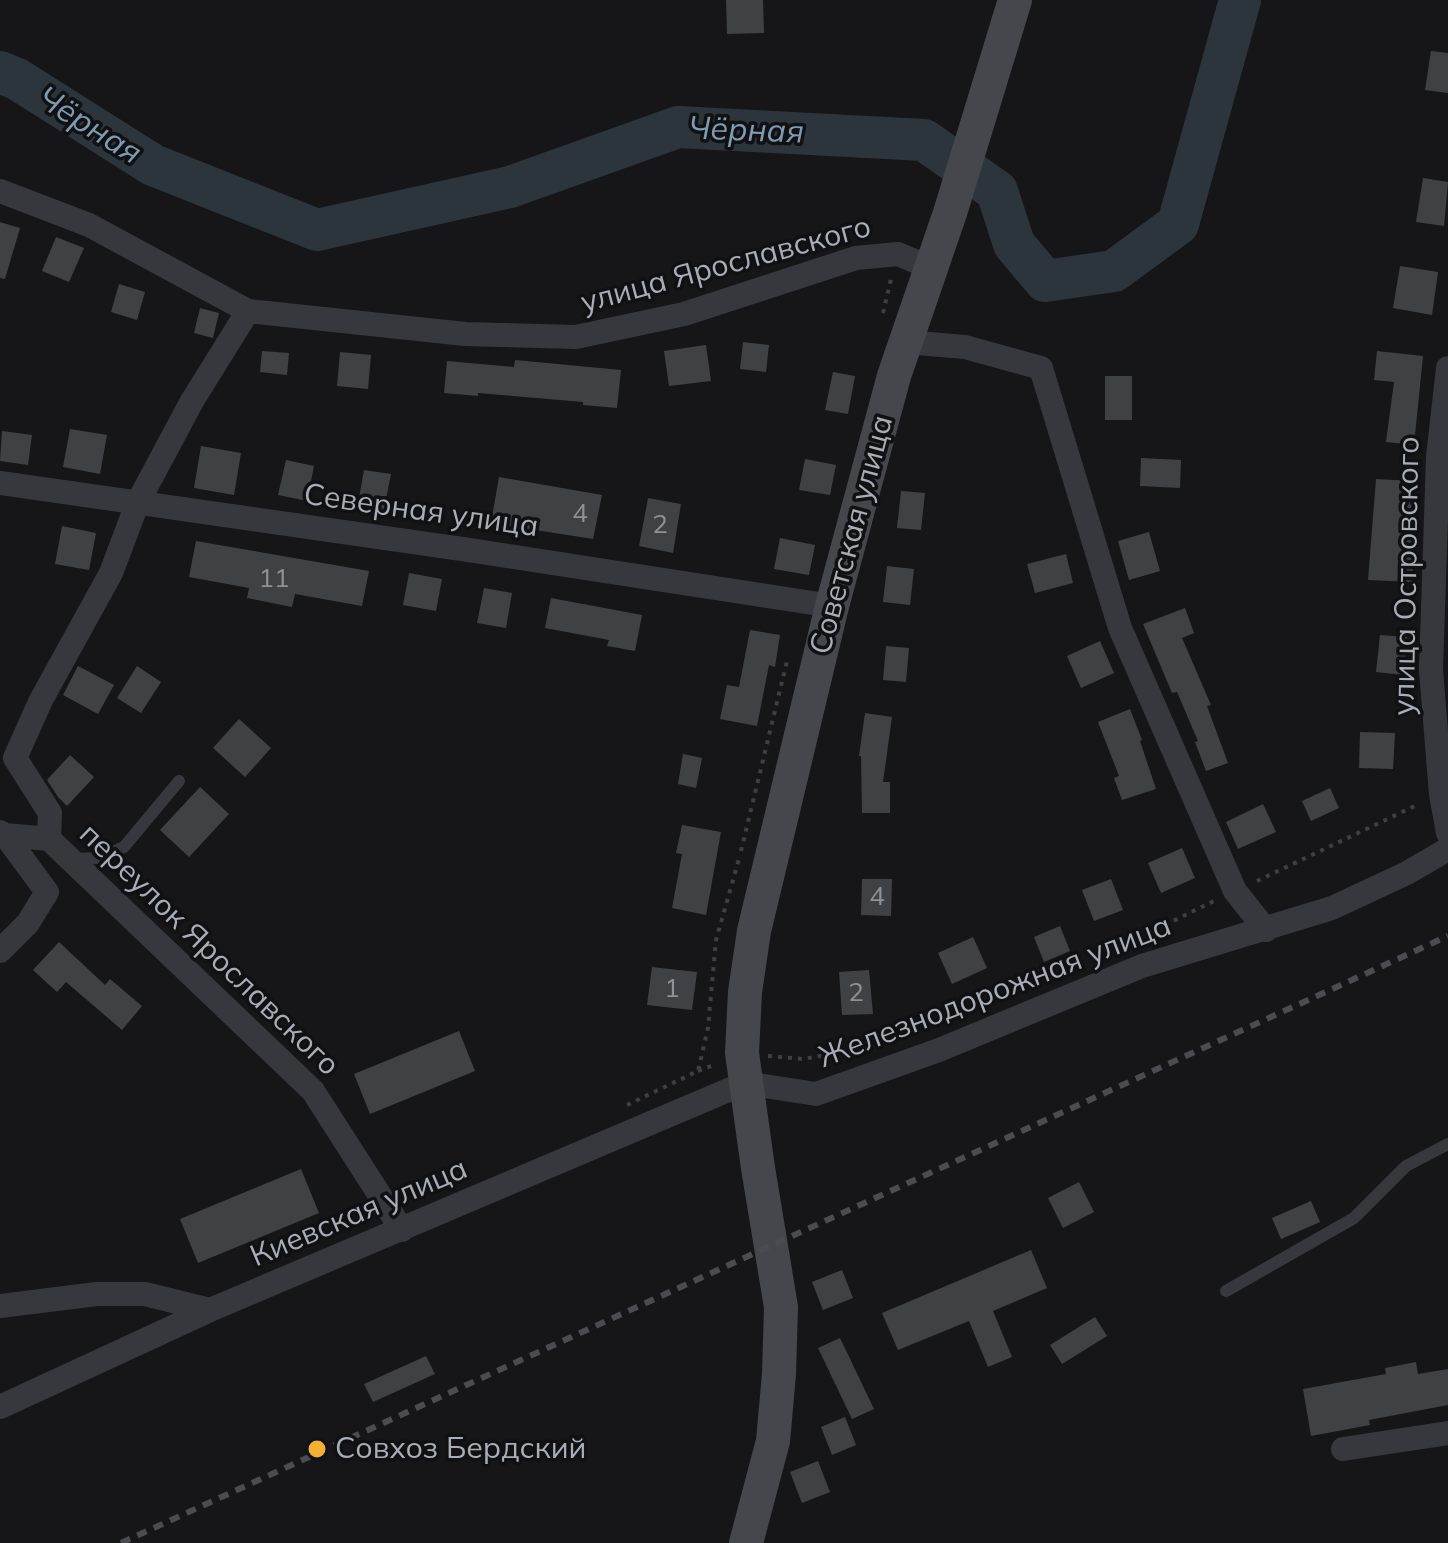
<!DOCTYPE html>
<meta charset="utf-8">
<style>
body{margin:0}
canvas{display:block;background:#161618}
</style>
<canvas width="1448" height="1543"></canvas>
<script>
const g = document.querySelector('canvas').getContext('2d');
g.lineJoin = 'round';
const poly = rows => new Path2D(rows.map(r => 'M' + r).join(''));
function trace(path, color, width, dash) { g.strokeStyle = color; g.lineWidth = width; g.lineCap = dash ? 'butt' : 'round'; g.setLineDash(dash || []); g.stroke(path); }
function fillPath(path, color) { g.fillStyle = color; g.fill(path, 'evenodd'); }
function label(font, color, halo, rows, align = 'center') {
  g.font = font + ' Mulish,sans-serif'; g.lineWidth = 7; g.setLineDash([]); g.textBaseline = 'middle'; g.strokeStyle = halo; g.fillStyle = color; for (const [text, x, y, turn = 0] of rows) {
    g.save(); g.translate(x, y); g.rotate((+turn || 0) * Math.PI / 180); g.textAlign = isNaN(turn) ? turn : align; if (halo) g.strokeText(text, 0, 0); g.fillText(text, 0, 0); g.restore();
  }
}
const river = poly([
 [0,72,17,79,153,165,317,230,510,187,678,127,924,140,997,191,1014,244,1045,281,1114,271,1178,224,1240,0]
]);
const building = poly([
 [726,0,763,0,764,33,727,34],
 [1431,51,1448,53,1448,93,1425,90],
 [1423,178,1448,182,1444,226,1416,222],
 [0,222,20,228,5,279,0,278],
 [56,237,84,248,69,282,42,271],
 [1400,266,1438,272,1432,315,1393,308],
 [119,284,145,292,137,320,111,312],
 [200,308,219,313,213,338,194,333],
 [743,342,769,345,766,372,740,369],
 [706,345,711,381,669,386,664,351],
 [262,351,289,353,287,375,260,372],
 [1377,351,1423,356,1414,445,1386,442,1394,382,1374,380],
 [340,352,371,355,368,389,337,386],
 [515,360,621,370,617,408,583,405,583,402,478,393,478,396,444,393,447,361,514,367],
 [833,372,855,376,848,414,825,410],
 [1105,376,1132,376,1132,420,1105,420],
 [70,429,107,435,100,474,63,467],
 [2,431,32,435,28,465,0,461],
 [201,446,241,453,234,495,194,488],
 [1141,458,1181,460,1180,488,1140,486],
 [805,459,836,465,830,495,799,490],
 [286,460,314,466,307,501,278,495],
 [364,470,391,474,384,509,358,504],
 [499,477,602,495,593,539,491,523],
 [1376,479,1413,481,1409,539,1415,540,1412,582,1368,580],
 [901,491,925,493,921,530,897,528],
 [648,498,681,504,673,553,639,546],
 [62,526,96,533,89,570,55,564],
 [1149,532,1160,571,1129,580,1118,541],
 [780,538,815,545,809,575,774,569],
 [196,541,369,571,362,606,295,594,292,607,247,598,249,588,189,577],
 [1066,554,1073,583,1035,593,1027,564],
 [887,566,914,569,910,605,883,602],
 [409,573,442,579,436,611,403,605],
 [484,588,512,593,506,628,477,623],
 [551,598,642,615,635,651,607,646,609,640,545,628],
 [1185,608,1194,633,1182,638,1211,705,1207,706,1228,763,1206,771,1195,742,1198,741,1177,692,1172,693,1143,624],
 [750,630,780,635,775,667,769,665,757,726,720,719,727,685,739,687],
 [1380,635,1407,637,1403,675,1376,672],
 [1100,641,1114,673,1081,688,1067,656],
 [886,646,909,648,906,682,883,680],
 [78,666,114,685,98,714,63,695],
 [137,666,161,682,141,713,117,698],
 [1130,709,1142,740,1140,741,1156,789,1122,800,1114,778,1119,776,1098,722],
 [865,713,892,717,883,782,890,782,890,813,862,813,861,756,859,756],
 [239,719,271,748,245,777,213,748],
 [1360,732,1395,733,1393,769,1359,768],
 [683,754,702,758,696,788,678,784],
 [70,755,94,777,67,806,58,797,47,780],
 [200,787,229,814,189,857,160,830],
 [1330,788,1339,808,1311,821,1302,801],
 [1263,804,1276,832,1238,849,1226,822],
 [682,825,721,832,706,915,672,908,682,854,676,853],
 [1182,848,1195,878,1161,893,1148,863],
 [862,879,892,879,891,916,861,915],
 [1111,879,1123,910,1094,921,1082,890],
 [1060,926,1070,951,1044,962,1034,937],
 [973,937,987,968,952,984,938,953],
 [59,942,105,985,110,979,142,1006,122,1030,66,982,57,992,33,970],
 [652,967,697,972,692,1010,647,1005],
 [869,970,873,1014,842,1015,839,972],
 [459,1031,475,1071,370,1114,354,1074],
 [301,1169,319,1213,198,1263,180,1219],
 [1079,1182,1094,1212,1063,1228,1048,1198],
 [1311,1201,1320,1222,1281,1239,1272,1218],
 [1031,1250,1047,1288,993,1311,1012,1357,988,1367,969,1321,898,1350,882,1313],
 [842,1270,853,1298,823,1310,812,1282],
 [1095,1317,1107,1336,1062,1364,1050,1345],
 [840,1338,874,1409,852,1419,818,1348],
 [426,1356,435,1374,373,1402,364,1384],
 [1416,1362,1418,1374,1448,1369,1448,1405,1369,1420,1370,1425,1311,1436,1303,1389,1386,1374,1385,1368],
 [845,1417,856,1445,832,1455,821,1427],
 [818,1461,830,1492,802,1503,790,1472]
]);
const path = poly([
 [883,313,891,279],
 [741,851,787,661],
 [1257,881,1419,804],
 [1120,947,1216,900],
 [768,1056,803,1059,871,1047],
 [698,1071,714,1065],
 [627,1105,698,1071,708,1028,716,940,739,859]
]);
const service = poly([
 [74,859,101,858,124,847,179,781],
 [1226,1291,1354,1218,1406,1166,1448,1144]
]);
const minor = poly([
 [0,191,89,225,248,311,465,334,576,337,684,314,856,258,898,254,931,268],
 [905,342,965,347,1041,368,1120,628,1235,891,1266,930],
 [1448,368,1438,457,1431,670,1441,794,1448,833],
 [0,483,469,550,832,606],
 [0,832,5,835,49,839,313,1091,402,1230],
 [49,839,50,813,15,758,41,700,111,573,137,504,192,401,248,311],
 [0,951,28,923,47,892,5,835],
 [0,1306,97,1294,145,1294,210,1310],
 [0,1407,210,1310,745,1083,816,1094,939,1050,1142,966,1332,908,1407,873,1448,849],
 [1343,1449,1448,1433]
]);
const secondary = poly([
 [746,1543,773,1441,779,1374,781,1307,758,1168,742,1053,745,992,754,931,832,606,894,376,950,213,1015,0]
]);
const rail = poly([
 [121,1543,1448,936]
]);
const markers = [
 [317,1449,10,"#f2b134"]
];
const numberNames = [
 ["4",580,514],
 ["2",660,525],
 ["11",274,579],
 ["4",877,897],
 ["1",672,989],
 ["2",856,993]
];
const streetNames = [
 ["улица Ярославского",726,265,-15],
 ["Северная улица",421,511,8],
 ["Советская улица",852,535,-75],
 ["улица Островского",1407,576,-89],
 ["переулок Ярославского",209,950,44],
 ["Железнодорожная улица",995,992,-21],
 ["Киевская улица",359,1213,-23]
];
const poiNames = [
 ["Совхоз Бердский",335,1449]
];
const waterNames = [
 ["Чёрная",89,126,32],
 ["Чёрная",746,131,2]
];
trace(river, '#2c353c', 42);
fillPath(building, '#404145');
trace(path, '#3d3f44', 4, [4, 6]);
trace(service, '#37383d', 12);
trace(minor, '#37383d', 24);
trace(secondary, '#45474d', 34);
trace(rail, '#4a4c52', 6, [10, 8]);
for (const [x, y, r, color] of markers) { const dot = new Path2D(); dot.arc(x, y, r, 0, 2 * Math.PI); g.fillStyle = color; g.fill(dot); trace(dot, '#111113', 3); }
label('26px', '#8e929b', null, numberNames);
label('30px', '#a8adb8', '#111113', streetNames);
label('30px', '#a8adb8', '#111113', poiNames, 'left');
label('italic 32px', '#7f9bb3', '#111113', waterNames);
</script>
